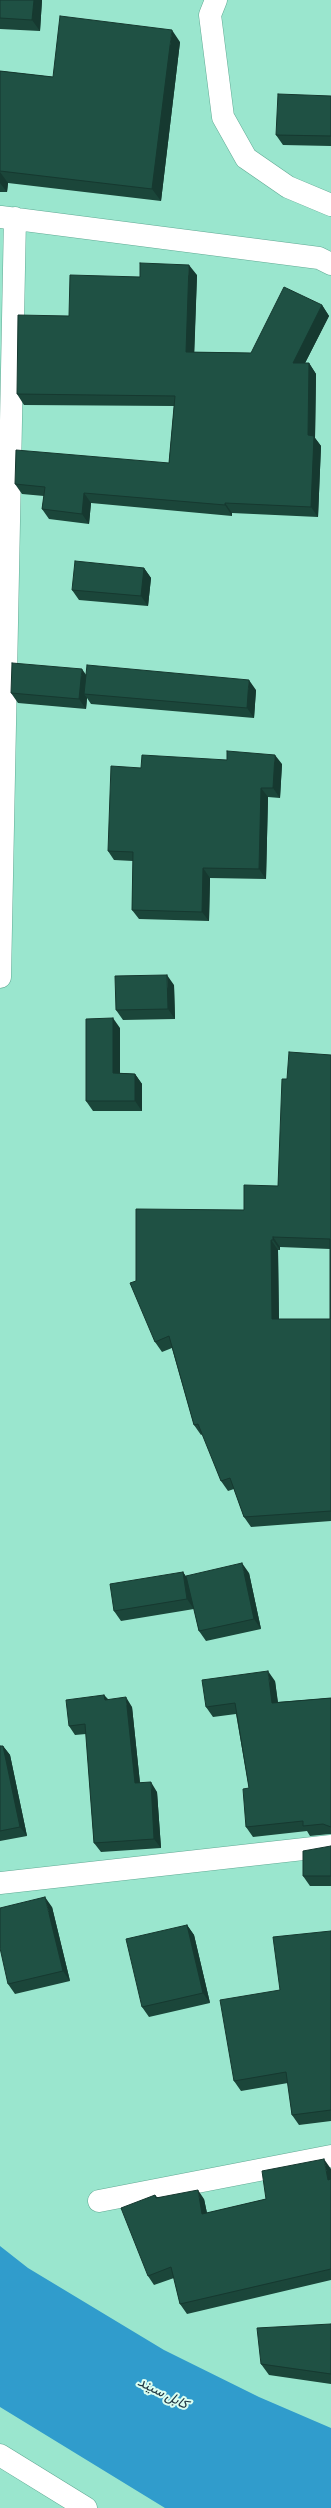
<!DOCTYPE html>
<meta charset="utf-8">
<style>
body{margin:0}
canvas{display:block;background:#9ae6ce}
</style>
<canvas width="331" height="2508"></canvas>
<script>
const g = document.querySelector('canvas').getContext('2d');
g.lineJoin = 'round';
function fillPath(path, color) { g.fillStyle = color; g.fill(path, 'evenodd'); }
const poly = rows => new Path2D(rows.map(r => 'M' + r).join(''));
function trace(path, color, width, dash) { g.strokeStyle = color; g.lineWidth = width; g.lineCap = dash ? 'butt' : 'round'; g.setLineDash(dash || []); g.stroke(path); }
function label(font, color, halo, rows, align = 'center') {
  g.font = font + ' "Crimson Pro",Vazirmatn,serif'; g.lineWidth = 4; g.setLineDash([]); g.textBaseline = 'middle'; g.strokeStyle = halo; g.fillStyle = color; for (const [text, x, y, turn = 0] of rows) {
    g.save(); g.translate(x, y); g.rotate((+turn || 0) * Math.PI / 180); g.textAlign = isNaN(turn) ? turn : align; if (halo) g.strokeText(text, 0, 0); g.fillText(text, 0, 0); g.restore();
  }
}
const water = poly([
 [0,2246,28,2268,164,2350,259,2397,331,2428,331,2508,165,2508,0,2407]
]);
const minor = poly([
 [216,0,210,15,223,117,246,158,288,187,331,205],
 [1,217,319,258,331,264],
 [0,977,15,218],
 [0,1883,331,1846],
 [99,2201,331,2156],
 [0,2455,86,2508]
]);
const wall = poly([
 [0,0,42,0,40,31,0,29],
 [180,42,161,201,8,183,7,192,0,192,0,71,53,77],
 [331,96,331,146,283,145,276,135],
 [197,275,194,352,251,353,322,305,329,316,305,363,309,363,316,374,315,438,321,446,318,517,232,513,232,516,91,503,89,524,49,519,42,509,44,496,22,494,15,484,169,463,174,406,24,405,17,394,69,316,140,277],
 [144,568,151,578,148,606,79,600,72,590],
 [86,675,256,690,254,718,91,704,87,698,86,709,18,703,11,693],
 [282,764,280,798,268,797,266,879,210,878,209,921,139,919,132,910,133,861,114,860,108,851,141,768],
 [174,985,175,1019,123,1020,116,1010],
 [120,1028,120,1073,135,1074,142,1084,142,1111,93,1111,86,1101],
 [331,1055,331,1521,251,1527,244,1517,234,1489,228,1491,221,1481,203,1434,201,1435,194,1425,172,1348,162,1352,155,1342,136,1281,244,1210,278,1186,287,1079],
 [280,1247,330,1249,330,1319,279,1319,278,1250,280,1250],
 [183,1572,187,1579,249,1573,261,1629,206,1641,199,1631,194,1609,121,1621,114,1611],
 [275,1681,278,1702,331,1698,331,1834,330,1834,310,1836,307,1831,253,1837,246,1827,249,1788,236,1714,213,1717,206,1707],
 [104,1695,108,1699,132,1707,140,1783,157,1792,161,1848,101,1852,94,1843,86,1734,75,1735,69,1726],
 [0,1746,3,1746,10,1755,27,1836,0,1841],
 [331,1846,331,1886,310,1886,303,1876],
 [52,1907,70,1981,15,1994,8,1984],
 [187,1925,194,1935,210,2003,149,2017,142,2007],
 [331,1931,331,2121,299,2125,292,2115,288,2083,241,2091,234,2081,280,1990],
 [331,2169,331,2280,187,2314,180,2304,174,2278,154,2285,148,2276,155,2195,157,2197,204,2199,207,2213,266,2199],
 [331,2324,331,2384,269,2375,261,2364]
]);
const shadedWall = poly([
 [34,0,42,0,40,31,32,20],
 [172,30,180,42,161,201,152,189],
 [0,172,8,183,7,192,0,183],
 [189,265,197,275,194,362,186,352],
 [322,305,329,316,300,373,293,363],
 [309,363,316,374,315,438,321,446,318,517,311,507,308,435],
 [84,493,91,503,89,524,82,514],
 [225,503,232,513,232,516,225,505],
 [144,568,151,578,148,606,141,596],
 [82,669,89,679,84,694,87,698,86,709,79,699],
 [249,680,256,690,254,718,247,708],
 [275,755,282,764,280,798,273,788],
 [261,788,268,797,266,879,259,869],
 [203,868,210,878,209,921,202,912],
 [167,975,174,985,175,1019,168,1009],
 [113,1018,120,1028,120,1083,113,1073],
 [135,1074,142,1084,142,1111,135,1101],
 [273,1237,280,1247,280,1250,273,1240],
 [271,1240,278,1250,279,1329,272,1319],
 [242,1563,249,1573,261,1629,254,1619],
 [183,1572,190,1582,194,1609,187,1599],
 [268,1671,275,1681,279,1713,272,1703],
 [104,1695,111,1704,105,1700],
 [126,1697,132,1707,141,1793,135,1783],
 [3,1746,10,1755,27,1836,20,1827],
 [151,1782,157,1792,161,1848,154,1839],
 [45,1897,52,1907,70,1981,63,1971],
 [187,1925,194,1935,210,2003,203,1993],
 [324,2159,331,2169,331,2185,328,2180],
 [198,2190,204,2199,209,2223,202,2214]
]);
const building = poly([
 [0,0,34,0,32,20,0,18,0,0],
 [60,16,172,30,152,189,0,171,0,71,53,77,60,16],
 [278,94,331,96,331,136,276,135,278,94],
 [140,263,189,265,186,352,251,353,284,287,322,305,293,363,309,363,308,435,314,436,311,507,225,503,225,505,84,493,82,514,42,509,45,487,15,484,16,450,169,463,175,396,17,394,18,315,69,316,70,275,140,277,140,263],
 [75,561,144,568,141,596,72,590,75,561],
 [12,663,82,669,79,699,11,693,12,663],
 [87,665,249,680,247,708,84,694,87,665],
 [227,751,275,755,273,788,261,788,259,869,203,868,202,912,132,910,133,852,108,851,111,766,141,768,142,755,227,760,227,751],
 [167,975,168,1009,116,1010,115,976,167,975],
 [113,1018,113,1073,135,1074,135,1101,86,1101,86,1019,113,1018],
 [289,1052,331,1055,331,1511,244,1517,230,1478,221,1481,198,1424,194,1425,169,1336,155,1342,130,1283,136,1281,136,1209,244,1210,244,1185,278,1186,282,1079,287,1079,289,1052],
 [273,1237,330,1239,330,1319,272,1319,271,1240,273,1240,273,1237],
 [242,1563,254,1619,199,1631,186,1576,242,1563],
 [183,1572,187,1599,114,1611,110,1584,183,1572],
 [268,1671,272,1703,331,1698,331,1827,323,1824,303,1826,303,1821,246,1827,243,1789,249,1788,235,1703,206,1707,202,1680,268,1671],
 [104,1695,105,1700,126,1697,135,1783,151,1782,154,1839,94,1843,85,1724,69,1726,66,1700,104,1695],
 [0,1746,3,1746,20,1827,0,1831,0,1746],
 [331,1846,331,1876,303,1876,303,1851,331,1846],
 [45,1897,63,1971,8,1984,0,1948,0,1908,45,1897],
 [187,1925,203,1993,142,2007,126,1939,187,1925],
 [331,1931,331,2110,292,2115,286,2072,234,2081,220,2000,280,1990,273,1937,331,1931],
 [324,2159,328,2180,331,2179,331,2269,180,2304,171,2267,148,2276,121,2208,155,2195,156,2198,198,2190,202,2214,266,2199,262,2171,324,2159],
 [331,2324,331,2374,261,2364,257,2328,331,2324]
]);
const waterNames = [
 ["کابل سيند",163,2393,27]
];
fillPath(water, '#309ccc');
trace(minor, '#60aa94', 23);
trace(minor, '#fff', 22);
fillPath(wall, '#1b463a');
fillPath(shadedWall, '#163930');
fillPath(building, '#1f5144');
trace(building, '#163930', 1);
label('italic 14px', '#203743', '#dafef1', waterNames);
</script>
